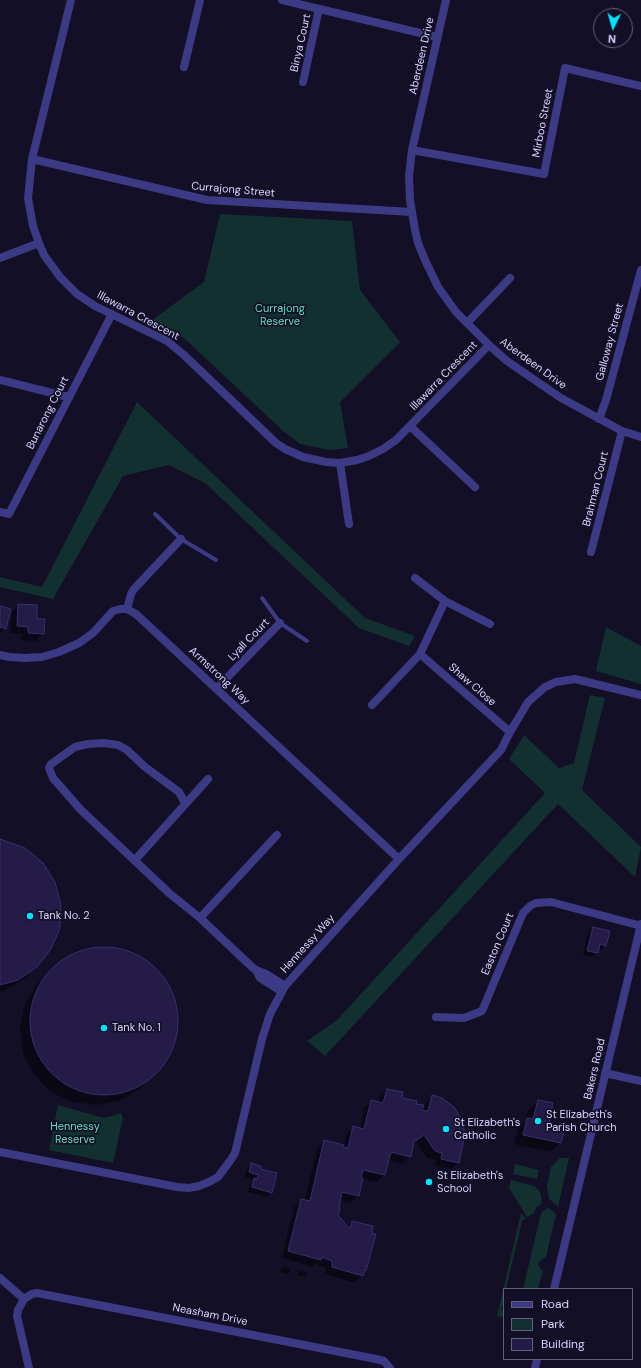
<!DOCTYPE html>
<style>
body{margin:0}
#map{position:relative;width:641px;height:1368px;overflow:hidden;background:#130f26;font-family:"DM Sans",sans-serif}
canvas{display:block}
.legend{position:absolute;left:503px;top:1288px;width:130px;height:72px;box-sizing:border-box;background:#130f26;border:1px solid #625e7d;margin:0;padding:5px 7px;list-style:none;font-size:12px;color:#d9d4ff}
.legend li{display:flex;align-items:center;gap:8px;height:20px}
.legend b{width:20px;border:1px solid #625e7d}
.north{position:absolute;left:593px;top:8px;width:40px;height:40px;box-sizing:border-box;background:#130f26;border:1px solid #625e7d;border-radius:50%;rotate:185deg;font-size:11px;font-weight:700;line-height:16px;text-align:center;color:#d9d4ff}
.north::after{content:'';display:block;margin:auto;width:14px;height:18px;background:#00e5ff;clip-path:polygon(50% 0,100% 100%,50% 72%,0 100%)}
</style>
<div id="map">
<canvas width="641" height="1368"></canvas>
<ul class="legend">
<li><b style="height:5px;background:#3d3a85"></b>Road</li>
<li><b style="height:11px;background:#12302f"></b>Park</li>
<li><b style="height:11px;background:#241b47"></b>Building</li>
</ul>
<div class="north">N</div>
</div>
<script>
const g = document.querySelector('canvas').getContext('2d');
g.lineJoin = 'round';
function fillPath(path, color) { g.fillStyle = color; g.fill(path, 'evenodd'); }
const poly = rows => new Path2D(rows.map(r => 'M' + r).join(''));
function trace(path, color, width, dash) { g.strokeStyle = color; g.lineWidth = width; g.lineCap = dash ? 'butt' : 'round'; g.setLineDash(dash || []); g.stroke(path); }
function label(font, color, halo, rows, align = 'center') {
  g.font = font + ' "DM Sans",sans-serif'; g.lineWidth = 3.5; g.setLineDash([]); g.textBaseline = 'middle'; g.strokeStyle = halo; g.fillStyle = color; for (const [text, x, y, turn = 0] of rows) {
    g.save(); g.translate(x, y); g.rotate((+turn || 0) * Math.PI / 180); g.textAlign = isNaN(turn) ? turn : align; if (halo) g.strokeText(text, 0, 0); g.fillText(text, 0, 0); g.restore();
  }
}
const green = poly([
 [220,214,352,221,360,290,400,342,340,402,348,448,329,450,300,444,282,430,185,339,174,331,152,320,204,282],
 [137,402,365,618,415,636,409,646,359,628,205,483,169,465,123,476,53,599,0,587,0,577,42,587],
 [606,627,641,646,641,684,596,671],
 [590,695,605,698,582,790,641,847,635,877,558,804,325,1056,307,1041,337,1020,545,793,509,759,524,735,559,768,574,763],
 [58,1105,104,1118,121,1113,123,1118,113,1163,49,1150],
 [560,1158,569,1158,558,1207,549,1199,547,1186,551,1167],
 [515,1164,539,1170,537,1179,513,1174],
 [511,1180,534,1186,539,1190,541,1195,542,1203,536,1208,534,1213,527,1217,509,1188],
 [549,1208,556,1214,546,1257,539,1262,538,1265,543,1271,538,1289,523,1289,541,1213,546,1209],
 [521,1213,526,1218,522,1221,506,1289,504,1289,504,1298,501,1311,504,1310,504,1317,497,1316]
]);
const shadow = poly([
 [19,605,36,620,43,633,36,641,21,640,22,634,10,633,12,612],
 [0,607,5,628,0,633],
 [0,840,36,966,26,977,7,989,0,991],
 [593,928,605,945,601,950,598,949,597,952,592,957,583,955,588,933],
 [111,948,135,955,155,968,170,988,177,1011,176,1036,168,1058,142,1087,121,1100,97,1105,73,1102,51,1092,34,1075,23,1053,20,1030,24,1006,36,985,65,959,87,950],
 [387,1090,401,1099,424,1106,425,1104,432,1096,448,1103,458,1114,463,1127,458,1162,451,1169,435,1166,436,1160,427,1158,417,1142,412,1145,410,1156,402,1164,388,1160,384,1175,377,1182,362,1179,358,1196,350,1203,339,1200,337,1216,347,1227,352,1222,371,1234,366,1270,355,1283,325,1274,326,1268,315,1264,313,1267,282,1258,294,1207,302,1200,305,1200,317,1149,325,1141,344,1146,346,1135,354,1128,360,1129,364,1108,372,1101,378,1103,380,1097],
 [538,1101,547,1124,560,1143,550,1152,514,1144,518,1128,526,1120,528,1111],
 [252,1164,271,1192,267,1197,248,1192,250,1184,254,1179,245,1177,247,1169],
 [283,1267,290,1269,290,1272,288,1274,280,1272],
 [299,1271,307,1272,307,1275,304,1277,297,1275]
]);
const building = poly([
 [18,604,37,605,37,619,45,619,44,634,28,633,28,627,17,626,18,604],
 [0,606,11,609,6,629,0,627,0,606],
 [0,839,25,848,43,863,55,882,61,905,60,928,51,949,37,967,18,980,0,985,0,839],
 [593,927,610,931,606,946,600,944,598,953,587,951,593,927],
 '30 1021a74 74 0 1 1 148 0a74 74 0 1 1-148 0Z',
 [387,1089,403,1092,402,1098,417,1101,416,1104,424,1105,422,1110,428,1111,432,1095,442,1098,454,1107,462,1120,465,1134,459,1163,441,1159,442,1153,435,1151,424,1135,414,1142,411,1157,391,1152,385,1175,363,1170,361,1177,363,1178,359,1196,342,1192,339,1208,340,1208,338,1215,348,1227,350,1228,352,1221,373,1226,372,1233,376,1234,366,1271,365,1270,363,1276,332,1267,332,1261,322,1257,321,1260,288,1251,301,1199,310,1201,324,1140,344,1145,343,1147,348,1148,353,1126,364,1129,371,1100,383,1103,387,1089],
 [538,1100,553,1103,549,1123,565,1127,561,1143,523,1135,527,1118,533,1119,538,1100],
 [251,1163,261,1166,261,1169,277,1173,272,1193,252,1187,254,1178,257,1179,258,1175,249,1172,251,1163]
]);
const lane = poly([
 [155,514,181,539,216,560],
 [262,598,280,623,307,641]
]);
const street = poly([
 [71,0,32,159,28,198,33,226,39,243,44,255,60,277,77,294,95,306,167,341,184,355,276,443,285,449,303,457,326,462,340,463,357,460,369,456,383,449,396,440,489,345],
 [282,0,437,37],
 [446,0,412,150,409,176,410,200,415,230,418,243,425,260,438,287,456,312,489,345,507,361,561,398,622,431,641,437],
 [184,67,200,0],
 [303,82,319,9],
 [412,150,544,174,565,68,641,86],
 [32,159,207,200,412,212],
 [0,258,39,243],
 [467,323,510,278],
 [0,380,68,397],
 [599,419,606,400,641,270],
 [411,427,475,487],
 [340,463,349,524],
 [0,512,9,514,112,314],
 [591,552,622,431],
 [415,578,445,601,490,624],
 [445,601,420,654,510,732],
 [127,609,131,594,134,589,181,539],
 [0,655,9,657,25,658,42,657,59,652,79,643,93,633,113,611,120,609,127,609,136,614,399,859],
 [216,689,280,623],
 [372,705,420,654],
 [185,803,179,792,145,767,127,750,118,745,103,743,88,744,75,747,51,764,49,768,53,778,80,809,169,893,200,918,252,967,256,970,266,974,285,986],
 [135,860,208,779],
 [200,918,277,835],
 [256,970,260,978,282,992],
 [436,1017,464,1018,482,1011,523,913,530,906,536,903,551,902,641,926],
 [605,1073,641,1081],
 [0,1152,177,1187,189,1188,199,1186,209,1182,218,1177,230,1161,235,1153,262,1039,270,1014,285,986,399,859,501,750,510,732,528,702,545,687,556,682,575,679,641,695],
 [0,1278,24,1299],
 [554,1289,641,924],
 [29,1368,17,1316,18,1310,24,1299,32,1294,37,1293,376,1359,384,1361,390,1368],
 [535,1368,537,1359]
]);
const markers = [
 [30,916,4,"#00e5ff"],
 [104,1028,4,"#00e5ff"],
 [538,1121,4,"#00e5ff"],
 [446,1129,4,"#00e5ff"],
 [429,1182,4,"#00e5ff"]
];
const streetNames = [
 ["Binya Court",301,43,-77],
 ["Aberdeen Drive",422,56,-77],
 ["Mirboo Street",543,123,-79],
 ["Currajong Street",233,190,5],
 ["Illawarra Crescent",138,316,28],
 ["Galloway Street",610,342,-75],
 ["Aberdeen Drive",533,364,36],
 ["Illawarra Crescent",444,376,-46],
 ["Bunarong Court",48,413,-63],
 ["Brahman Court",596,489,-76],
 ["Lyall Court",249,640,-46],
 ["Armstrong Way",219,676,43],
 ["Shaw Close",472,685,41],
 ["Hennessy Way",308,944,-48],
 ["Easton Court",498,944,-67],
 ["Bakers Road",595,1069,-77],
 ["Neasham Drive",210,1315,11]
];
const parkNames = [
 ["Currajong",280,309],
 ["Reserve",280,322],
 ["Hennessy",75,1127],
 ["Reserve",75,1140]
];
const poiNames = [
 ["Tank No. 2",38,916],
 ["Tank No. 1",112,1028],
 ["St Elizabeth's",546,1115],
 ["Parish Church",546,1128],
 ["St Elizabeth's",454,1123],
 ["Catholic",454,1136],
 ["St Elizabeth's",437,1176],
 ["School",437,1189]
];
fillPath(green, '#12302f');
fillPath(shadow, '#0007');
fillPath(building, '#241b47');
trace(building, '#3b2d73', 1);
trace(lane, '#3d3a85', 4);
trace(street, '#3d3a85', 8);
for (const [x, y, r, color] of markers) { const dot = new Path2D(); dot.arc(x, y, r, 0, 2 * Math.PI); g.fillStyle = color; g.fill(dot); trace(dot, '#130f26', 1.5); }
label('11px', '#d9d4ff', '#130f26', streetNames);
label('11px', '#5fe0c0', '#130f26', parkNames);
label('11px', '#d9d4ff', '#130f26', poiNames, 'left');
</script>
